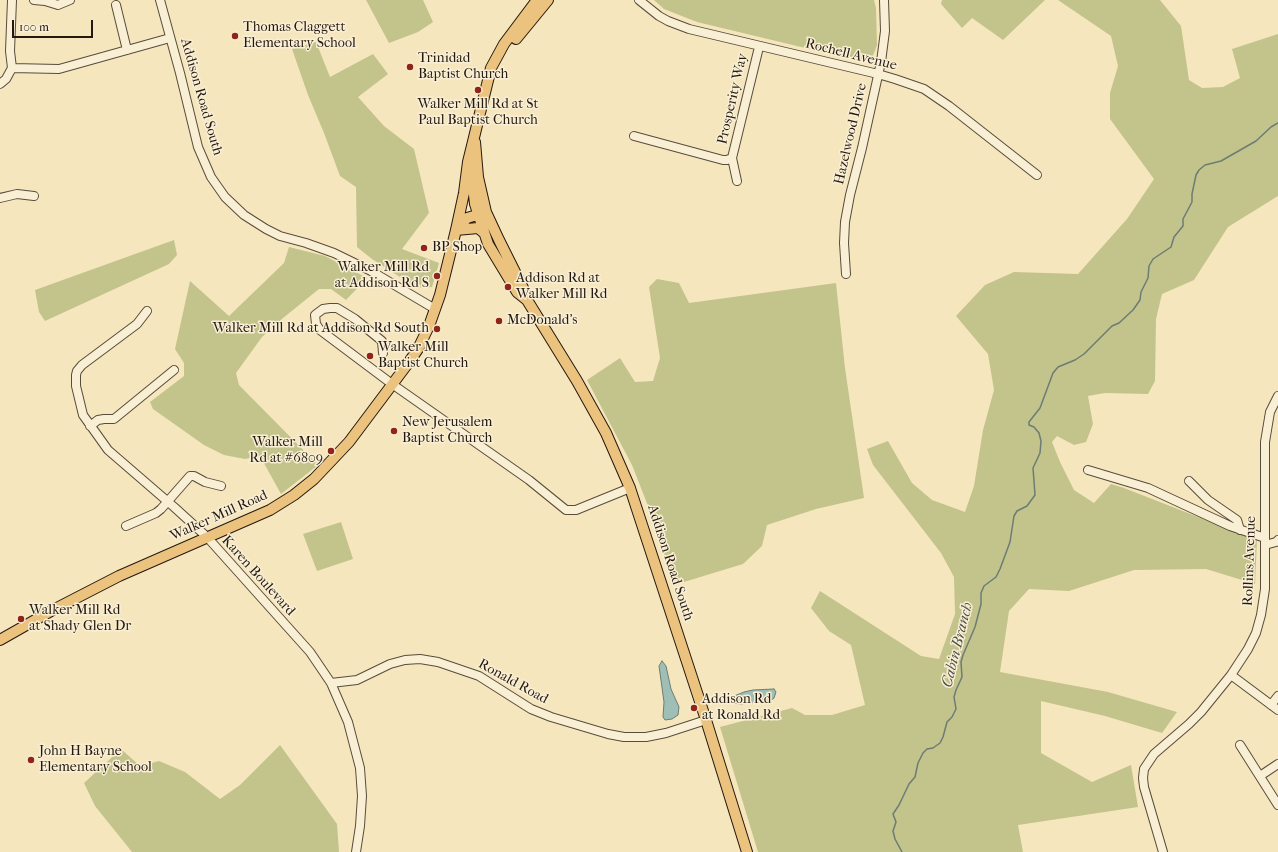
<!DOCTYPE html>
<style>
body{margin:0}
#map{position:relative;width:1278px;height:852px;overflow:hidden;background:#f6e6bd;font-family:"IM FELL French Canon",serif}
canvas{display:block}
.scale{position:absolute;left:12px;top:20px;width:81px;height:18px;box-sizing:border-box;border:2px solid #241810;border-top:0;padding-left:5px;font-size:12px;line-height:14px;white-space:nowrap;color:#241810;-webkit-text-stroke:3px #f9efd4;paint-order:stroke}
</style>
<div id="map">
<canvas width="1278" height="852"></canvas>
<div class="scale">100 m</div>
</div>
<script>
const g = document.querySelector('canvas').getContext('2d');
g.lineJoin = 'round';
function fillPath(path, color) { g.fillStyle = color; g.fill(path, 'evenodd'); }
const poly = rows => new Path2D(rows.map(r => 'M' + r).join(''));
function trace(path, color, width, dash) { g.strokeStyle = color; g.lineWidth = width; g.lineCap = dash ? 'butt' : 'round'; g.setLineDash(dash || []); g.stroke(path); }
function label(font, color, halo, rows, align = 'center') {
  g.font = font + ' "IM FELL French Canon",serif'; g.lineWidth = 3; g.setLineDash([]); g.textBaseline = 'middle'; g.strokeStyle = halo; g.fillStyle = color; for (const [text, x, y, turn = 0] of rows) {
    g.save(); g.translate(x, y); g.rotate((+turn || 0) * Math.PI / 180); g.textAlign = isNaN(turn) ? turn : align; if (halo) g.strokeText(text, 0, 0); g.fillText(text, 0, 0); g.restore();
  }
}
const green = poly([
 [366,0,423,0,433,22,418,32,389,43],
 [654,0,874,0,876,8,877,45,871,61,826,53,697,22,664,9],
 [942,0,1045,0,1003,40,972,18,962,28,941,4],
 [1058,0,1160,0,1181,26,1189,80,1202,88,1223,87,1240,78,1232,49,1278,34,1278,196,1228,227,1194,280,1162,294,1156,319,1155,381,1148,394,1105,393,1088,396,1093,424,1086,442,1074,445,1057,436,1052,442,1060,462,1074,490,1094,503,1111,484,1124,488,1257,540,1255,584,1206,569,1134,570,1069,591,1029,589,1009,611,1000,672,1108,692,1177,712,1162,733,1105,716,1041,701,1041,753,1092,782,1131,765,1138,807,1018,825,1023,852,758,852,720,727,792,708,805,715,832,715,865,705,851,645,829,631,811,608,820,591,921,656,939,659,955,614,954,577,941,553,873,465,867,449,888,441,912,483,932,500,965,512,974,486,983,430,994,390,988,354,956,316,985,285,1014,272,1078,274,1127,219,1154,179,1110,119,1110,93,1118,66,1111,36],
 [316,42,330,77,373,54,388,74,358,97,384,126,414,149,429,213,402,249,439,263,432,287,417,288,372,259,357,247,356,187,340,176,324,133,308,95,292,49],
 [174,240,177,255,169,264,45,321,39,312,35,290],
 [289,247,325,256,367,278,346,300,331,289,319,289,283,318,262,337,236,373,239,385,318,465,281,494,260,456,245,459,224,455,204,445,153,409,150,402,184,376,184,363,175,349,190,281,229,316,284,263],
 [657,279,679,283,689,303,836,283,845,368,864,498,816,509,767,525,762,546,743,564,674,585,650,511,632,465,587,380,620,358,635,382,653,381,660,358,649,287],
 [341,522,353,559,317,571,303,534],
 [280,745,337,824,339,852,132,852,95,806,84,783,121,749,140,766,159,761,185,772,220,799,240,785]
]);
const water = poly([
 [662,661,666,666,671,689,679,707,678,715,672,719,665,720,663,717,664,702,659,666,662,661],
 [774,689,776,692,774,698,770,701,740,704,733,703,732,700,734,696,744,692,753,690,774,689]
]);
const stream = poly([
 [902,852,895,839,893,831,896,822,893,814,899,805,909,784,915,777,918,763,923,753,927,749,933,748,940,743,943,737,947,722,952,717,956,709,954,697,956,690,962,677,961,662,963,655,975,627,981,604,981,593,984,586,996,577,1000,569,1010,542,1014,516,1017,511,1027,506,1035,495,1033,468,1040,453,1041,441,1039,433,1034,427,1029,425,1029,422,1040,408,1053,373,1058,367,1075,360,1084,354,1112,326,1119,323,1133,310,1140,300,1141,292,1148,278,1149,266,1153,259,1171,247,1174,237,1183,226,1183,219,1192,202,1192,194,1196,175,1199,170,1205,165,1221,161,1256,141,1271,127,1278,123]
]);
const minor = poly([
 [34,0,45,1,58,5,70,0],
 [160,0,180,73,198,147,211,177,225,197,244,215,266,229,280,236,306,243,334,253,371,271,435,309],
 [639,0,659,16,668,21,689,29,878,74,895,79,924,89,949,106,1037,175],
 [116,5,127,50],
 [12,68,59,69,170,38],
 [0,84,6,79,12,68,10,51,12,0],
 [634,136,723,160,727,160,732,158],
 [737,181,732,158,759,47],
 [0,198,17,194,34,196],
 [846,274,844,243,845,222,850,195,862,148,881,62,885,31,884,0],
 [147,311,137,324,82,365,77,371,76,375,76,386,83,415,108,450,174,507,207,537,310,652,331,683,348,722,360,768,362,796,360,826,356,852],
 [383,353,382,341,355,319,337,308,330,308,323,309,315,315,316,324,320,330,392,384,529,480,566,510,576,510,630,488],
 [90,426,98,420,104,419,114,419,174,370],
 [1088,470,1148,488,1230,526,1265,538],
 [1189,481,1208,500,1237,520,1240,530],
 [126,526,156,513,161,509,190,476,194,476,205,482,221,486],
 [1265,545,1276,542,1278,540],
 [1231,675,1278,710],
 [331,683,357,680,390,664,405,660,420,659,438,662,479,676,531,709,551,717,608,734,624,737,646,737,666,733,706,720],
 [1271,705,1278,696],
 [1240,745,1278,805],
 [1260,776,1278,764],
 [1163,852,1144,787,1143,778,1144,769,1154,754,1189,724,1201,712,1231,675,1248,649,1256,633,1261,615,1265,589,1265,442,1270,412,1278,396]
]);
const major = poly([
 [516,39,548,0],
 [475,142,478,177,486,212,499,240,523,288,527,300],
 [471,167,475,204,488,244,517,292,527,300,577,381,606,433,630,488,706,720,747,852],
 [458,228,467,218,484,213],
 [456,230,478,228,484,233],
 [0,640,51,611,119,576,270,510,294,495,314,479,349,442,409,362,418,349,429,326,440,295,456,230,464,193,468,162,491,68,504,44,537,0]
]);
const markers = [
 [235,36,4,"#8f2418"],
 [410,67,4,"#8f2418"],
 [478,90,4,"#8f2418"],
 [424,248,4,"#8f2418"],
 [437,276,4,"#8f2418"],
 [508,287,4,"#8f2418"],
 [499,321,4,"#8f2418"],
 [437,329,4,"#8f2418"],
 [370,356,4,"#8f2418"],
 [394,431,4,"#8f2418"],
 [331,451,4,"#8f2418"],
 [21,619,4,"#8f2418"],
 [694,708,4,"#8f2418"],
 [31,760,4,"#8f2418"]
];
const poiNames = [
 ["Thomas Claggett",243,28],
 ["Elementary School",243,44],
 ["Trinidad",418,59],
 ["Baptist Church",418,75],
 ["Walker Mill Rd at St",478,105,"center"],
 ["Paul Baptist Church",478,121,"center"],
 ["BP Shop",432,248],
 ["Walker Mill Rd",429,268,"right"],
 ["at Addison Rd S",429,284,"right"],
 ["Addison Rd at",516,279],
 ["Walker Mill Rd",516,295],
 ["McDonald's",507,321],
 ["Walker Mill Rd at Addison Rd South",429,329,"right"],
 ["Walker Mill",378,348],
 ["Baptist Church",378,364],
 ["New Jerusalem",402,423],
 ["Baptist Church",402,439],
 ["Walker Mill",323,443,"right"],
 ["Rd at #6809",323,459,"right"],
 ["Walker Mill Rd",29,611],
 ["at Shady Glen Dr",29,627],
 ["Addison Rd",702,700],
 ["at Ronald Rd",702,716],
 ["John H Bayne",39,752],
 ["Elementary School",39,768]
];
const streetNames = [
 ["Rochell Avenue",851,55,14],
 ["Addison Road South",201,97,74],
 ["Prosperity Way",733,99,-77],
 ["Hazelwood Drive",851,134,-77],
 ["Walker Mill Road",219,516,-24],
 ["Rollins Avenue",1250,561,-88],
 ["Addison Road South",670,563,72],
 ["Karen Boulevard",258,576,48],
 ["Ronald Road",513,682,29]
];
const waterNames = [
 ["Cabin Branch",958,645,-76]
];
fillPath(green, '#c3c38c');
fillPath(water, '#9ebeb6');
trace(water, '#6d7c74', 1);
trace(stream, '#6d7c74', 1.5);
trace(minor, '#584c3b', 10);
trace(major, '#241810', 12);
trace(minor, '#f9efd4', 8);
trace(major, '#ebc37e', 10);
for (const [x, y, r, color] of markers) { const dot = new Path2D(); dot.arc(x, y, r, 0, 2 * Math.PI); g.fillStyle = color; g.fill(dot); trace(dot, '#f9efd4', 1.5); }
label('14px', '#241810', '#f9efd4', poiNames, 'left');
label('14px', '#241810', '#f9efd4', streetNames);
label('italic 15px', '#4f524a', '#f9efd4', waterNames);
</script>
